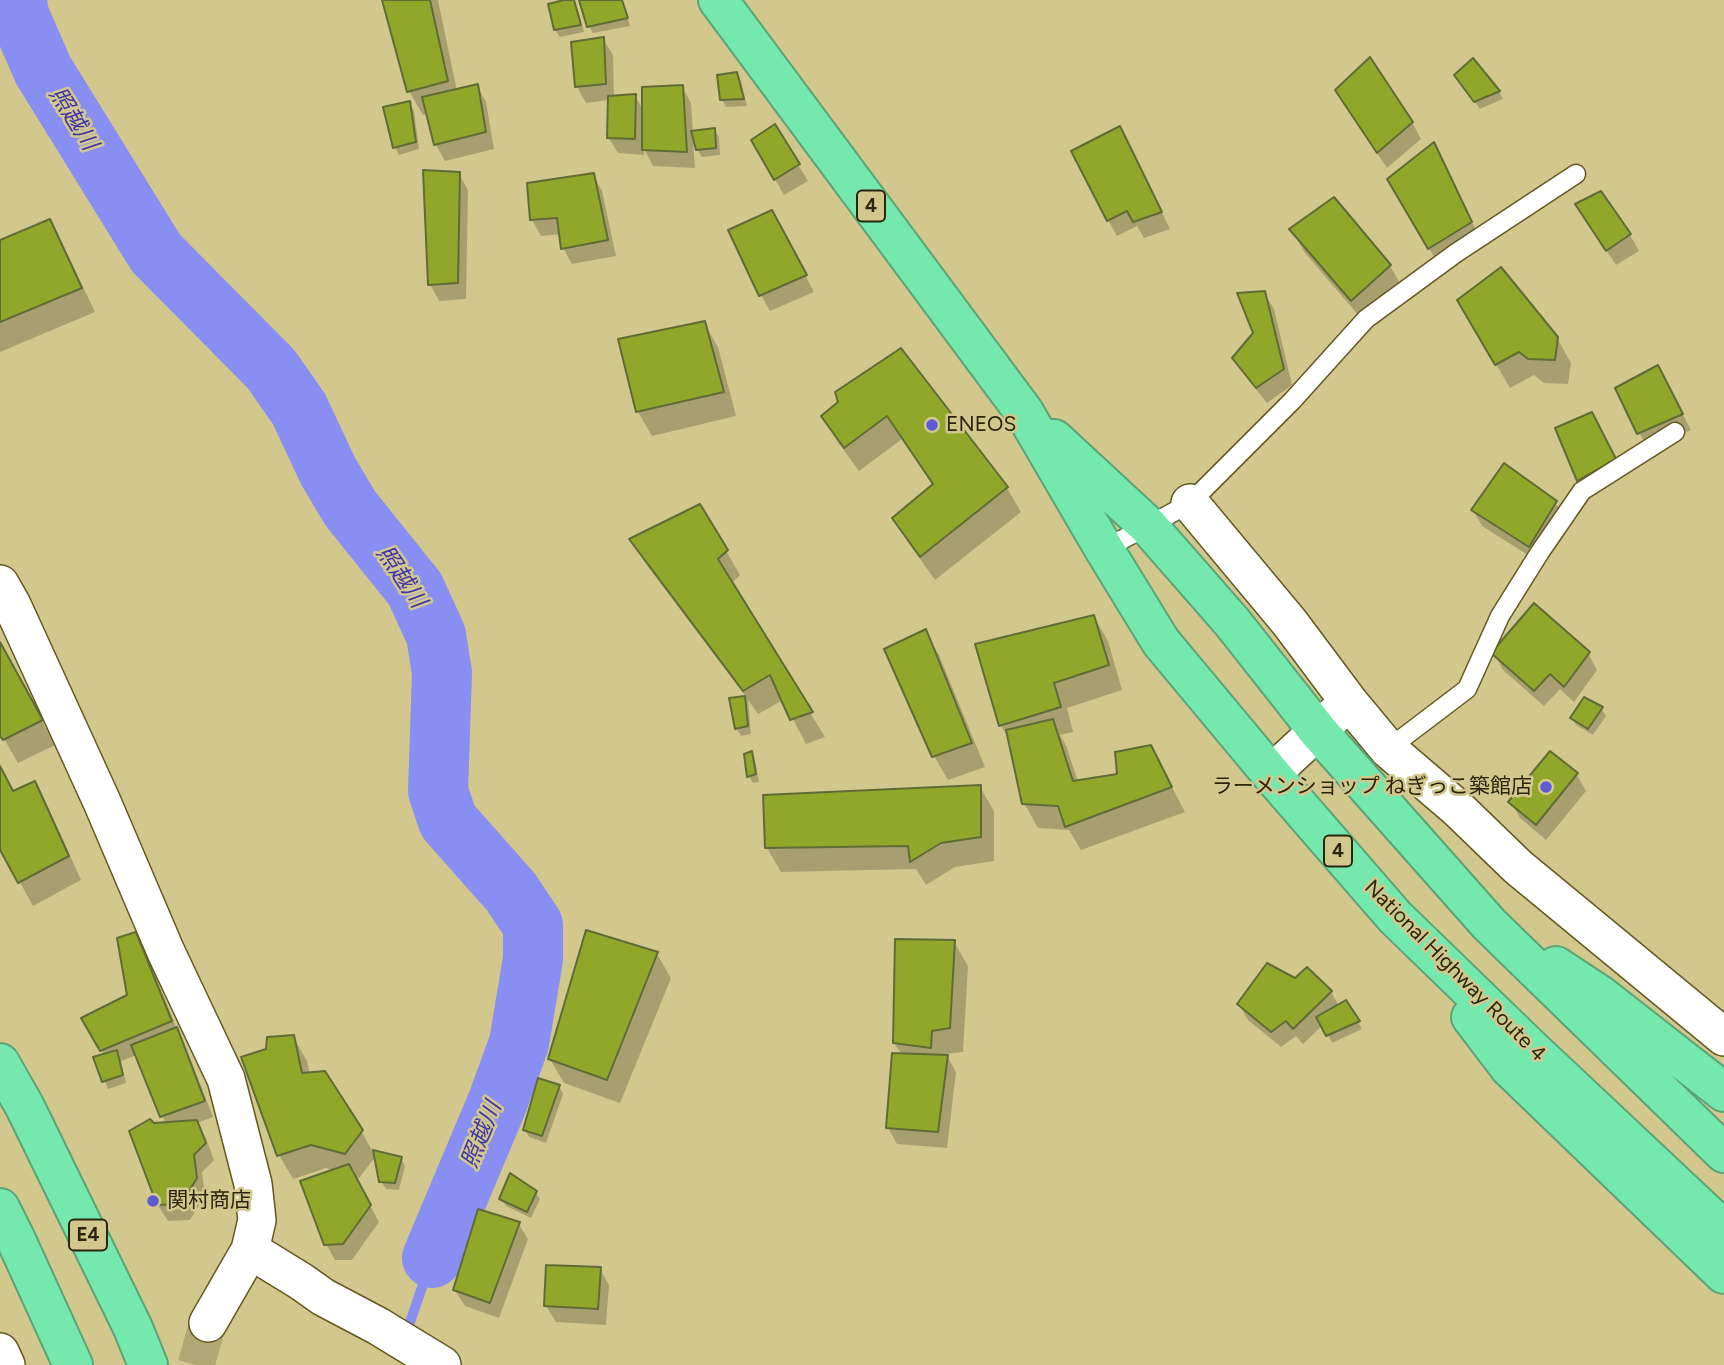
<!DOCTYPE html>
<meta charset="utf-8">
<style>
body{margin:0}
canvas{display:block;background:#d2c78d}
</style>
<canvas width="1724" height="1365"></canvas>
<script>
const g = document.querySelector('canvas').getContext('2d');
g.lineJoin = 'round';
function fillPath(path, color) { g.fillStyle = color; g.fill(path, 'evenodd'); }
const poly = rows => new Path2D(rows.map(r => 'M' + r).join(''));
function trace(path, color, width, dash) { g.strokeStyle = color; g.lineWidth = width; g.lineCap = dash ? 'butt' : 'round'; g.setLineDash(dash || []); g.stroke(path); }
function label(font, color, halo, rows, align = 'center') {
  g.font = font + ' Figtree,"Noto Sans JP",sans-serif'; g.lineWidth = 5; g.setLineDash([]); g.textBaseline = 'middle'; g.strokeStyle = halo; g.fillStyle = color; for (const [text, x, y, turn = 0] of rows) {
    g.save(); g.translate(x, y); g.rotate((+turn || 0) * Math.PI / 180); g.textAlign = isNaN(turn) ? turn : align; if (halo) g.strokeText(text, 0, 0); g.fillText(text, 0, 0); g.restore();
  }
}
const shadow = poly([
 [384,0,438,0,457,91,477,86,486,102,494,149,445,161,436,145,428,114,423,115,409,91],
 [572,0,577,7,584,32,560,37,555,30],
 [588,0,622,0,630,26,593,33,589,26],
 [603,39,613,55,614,97,635,96,644,111,682,87,691,103,693,133,715,130,719,137,720,155,702,157,697,149,695,141,693,141,695,168,653,166,644,149,644,155,618,153,608,137,609,100,586,103,577,87],
 [1473,60,1499,92,1503,99,1480,109,1461,83],
 [736,74,741,81,747,106,726,107,722,100],
 [410,103,414,111,419,149,399,155,395,147],
 [1346,106,1412,122,1421,139,1387,168],
 [775,127,808,181,784,195,753,141],
 [1129,145,1170,229,1144,238,1137,226,1117,236,1108,220],
 [1442,160,1480,239,1438,264,1389,179],
 [459,174,468,190,466,299,439,301,430,284],
 [593,175,602,191,616,256,572,264,563,248,561,234,541,236,532,220],
 [1334,199,1390,266,1404,290,1366,324,1305,253,1291,229],
 [49,221,63,245,95,312,0,352,0,242],
 [1587,221,1630,235,1639,251,1616,265],
 [781,229,814,292,770,311,761,295],
 [1264,293,1274,309,1292,385,1267,403,1244,374,1234,358,1255,333],
 [1459,301,1557,338,1571,363,1568,384,1544,383,1534,375,1510,388],
 [704,323,718,347,736,416,652,436,638,412],
 [900,350,1007,488,1021,512,935,580,908,542,894,518,933,486,902,439,859,471,837,441,823,417],
 [1666,383,1691,430,1648,449,1617,389],
 [1557,429,1600,430,1624,476,1588,496,1579,481],
 [1555,502,1565,518,1539,562,1482,526,1473,510],
 [700,506,740,575,731,584,825,737,806,744,783,700,758,714,748,700,751,734,741,736,737,729,731,699,746,697,646,564,632,540],
 [1094,617,1108,641,1122,690,1067,708,1073,732,1060,735,1066,745,1078,782,1164,772,1185,812,1081,850,1069,830,1038,828,1024,803,1011,743,1001,725],
 [925,631,939,655,985,767,948,780,934,756],
 [0,644,55,745,18,763,0,732],
 [1494,653,1588,653,1597,670,1574,702,1560,689,1544,706,1503,670],
 [1601,708,1606,716,1593,735,1576,725,1572,718],
 [751,753,755,760,759,782,753,783,749,776],
 [1551,753,1577,775,1586,791,1546,840,1520,818,1511,802],
 [0,767,13,793,34,783,48,807,81,880,33,906,0,846],
 [980,787,994,811,994,861,955,867,926,885,916,869,781,872,767,848],
 [135,934,145,950,178,1032,185,1045,213,1117,197,1123,206,1138,214,1160,202,1172,205,1195,190,1220,168,1221,158,1205,166,1124,137,1055,121,1061,126,1083,108,1089,95,1059,105,1056,83,1019,129,996],
 [954,942,968,966,963,1052,946,1054,956,1072,947,1148,897,1144,888,1128,902,1055,894,1043],
 [657,954,671,978,620,1103,564,1083,550,1059],
 [1307,969,1331,992,1339,1006,1358,1022,1362,1029,1332,1043,1323,1025,1303,1044,1296,1036,1281,1047,1248,1020,1239,1004,1295,980],
 [293,1037,307,1061,310,1074,361,1131,373,1152,401,1158,405,1166,399,1190,386,1189,381,1181,376,1156,359,1178,354,1176,379,1222,352,1260,335,1260,326,1244,334,1171,326,1168,293,1179,279,1155,268,1050],
 [559,1086,563,1094,546,1143,529,1137,525,1129],
 [535,1192,540,1199,531,1218,506,1206,501,1199],
 [518,1223,528,1239,499,1318,465,1306,455,1290],
 [600,1269,609,1285,606,1325,556,1322,546,1306]
]);
const stream = poly([
 [406,1334,432,1258]
]);
const river = poly([
 [17,0,19,15,43,70,156,253,271,369,299,409,328,471,350,508,415,589,436,635,442,673,438,791,448,821,511,892,533,925,533,959,519,1043,498,1101,432,1258]
]);
const building = poly([
 [382,0,430,0,448,81,407,92,382,0],
 [564,0,574,0,581,25,554,30,548,4,564,0],
 [579,0,622,0,628,18,587,27,579,0],
 [604,37,606,84,575,87,571,42,604,37],
 [1370,57,1413,122,1377,153,1335,90,1370,57],
 [1473,58,1500,91,1474,102,1454,75,1473,58],
 [737,72,744,99,720,100,717,75,737,72],
 [478,84,486,132,434,145,422,97,478,84],
 [683,85,687,152,642,150,642,87,683,85],
 [636,94,635,139,607,138,608,96,636,94],
 [410,101,416,142,393,148,383,107,410,101],
 [775,124,800,164,774,180,751,140,775,124],
 [1120,126,1162,212,1133,222,1127,211,1107,221,1071,151,1120,126],
 [715,128,716,148,696,150,691,131,715,128],
 [1434,142,1472,222,1428,249,1387,179,1434,142],
 [423,170,460,172,458,283,428,285,423,170],
 [594,173,608,240,561,249,557,218,530,220,527,183,594,173],
 [1601,191,1631,234,1606,251,1575,204,1601,191],
 [1334,197,1391,265,1351,301,1289,229,1334,197],
 [772,210,807,275,759,296,728,230,772,210],
 [50,219,82,288,0,322,0,240,50,219],
 [1501,267,1558,337,1555,360,1528,359,1519,352,1495,365,1457,300,1501,267],
 [1265,291,1284,369,1256,388,1232,358,1253,333,1237,293,1265,291],
 [705,321,724,392,636,412,618,339,705,321],
 [901,348,1008,487,920,557,892,518,933,484,887,416,844,448,821,416,838,402,835,392,901,348],
 [1658,365,1683,414,1637,434,1615,388,1658,365],
 [1592,412,1616,459,1577,481,1555,428,1592,412],
 [1504,463,1557,501,1529,547,1471,510,1504,463],
 [700,504,728,550,718,559,813,712,790,720,770,675,743,691,629,539,700,504],
 [1534,603,1590,652,1564,687,1550,674,1534,691,1491,653,1534,603],
 [1094,615,1109,665,1054,683,1061,707,999,726,975,644,1094,615],
 [926,629,972,743,932,757,884,649,926,629],
 [0,642,43,720,3,740,0,736,0,642],
 [745,696,748,726,735,729,729,698,745,696],
 [1584,697,1603,707,1588,729,1570,718,1584,697],
 [1053,719,1073,781,1117,774,1115,752,1151,745,1172,787,1065,827,1058,806,1022,804,1006,730,1053,719],
 [752,751,756,774,747,777,744,754,752,751],
 [1550,751,1578,773,1536,825,1508,802,1550,751],
 [0,766,13,791,35,781,69,856,18,883,0,850,0,766],
 [981,785,981,837,941,843,910,862,908,846,765,848,763,795,981,785],
 [586,930,658,952,607,1080,548,1059,586,930],
 [136,932,172,1021,100,1051,81,1018,127,995,117,938,136,932],
 [895,939,955,940,950,1028,932,1031,931,1048,893,1043,895,939],
 [1267,963,1295,978,1307,967,1332,991,1293,1029,1286,1021,1271,1032,1237,1004,1267,963],
 [1346,1000,1360,1021,1326,1036,1316,1017,1346,1000],
 [177,1027,205,1101,160,1117,131,1045,177,1027],
 [294,1035,302,1073,325,1071,363,1130,345,1154,311,1145,277,1156,241,1057,266,1049,267,1037,294,1035],
 [117,1050,123,1075,102,1082,93,1057,117,1050],
 [892,1053,948,1055,938,1132,886,1128,892,1053],
 [538,1078,560,1085,542,1136,523,1130,538,1078],
 [150,1119,154,1123,197,1120,206,1143,194,1155,197,1178,181,1204,157,1205,129,1131,150,1119],
 [373,1150,402,1157,395,1183,379,1182,373,1150],
 [349,1164,371,1205,343,1244,324,1245,300,1181,349,1164],
 [510,1173,537,1191,527,1212,499,1199,510,1173],
 [478,1209,520,1222,490,1303,453,1290,478,1209],
 [546,1265,601,1267,598,1309,544,1306,546,1265]
]);
const streetTunnel = poly([
 [196,1365,208,1323]
]);
const lane = poly([
 [1104,549,1148,526,1190,503,1292,401,1366,319,1456,253,1576,174],
 [1388,749,1467,689,1500,616,1540,552,1582,491,1675,432]
]);
const street = poly([
 [1190,503,1290,623,1349,702,1388,749,1458,809,1518,867,1724,1037],
 [0,584,12,605,102,802,166,952,226,1079,253,1184,257,1220,250,1250,208,1323],
 [1271,774,1340,710],
 [250,1250,302,1282,323,1297,378,1326,442,1365],
 [0,1352,6,1365]
]);
const highway = poly([
 [718,0,1024,412,1104,549,1161,642,1271,774,1395,917,1527,1045,1724,1230],
 [1054,439,1148,526,1232,622,1318,731,1489,924,1724,1153],
 [1556,966,1600,995,1724,1092],
 [1471,1017,1509,1067,1724,1274],
 [0,1063,25,1107,133,1328,148,1365],
 [0,1208,16,1240,73,1365]
]);
const markers = [
 [932,425,7,"#5d5bd3"],
 [1546,787,7,"#5d5bd3"],
 [153,1201,7,"#5d5bd3"]
];
const shields = [
 [871,206,28],
 [1338,851,28],
 [88,1235,38]
];
const shieldNames = [
 ["4",871,206],
 ["4",1338,851],
 ["E4",88,1235]
];
const poiNames = [
 ["ENEOS",946,425],
 ["ラーメンショップ ねぎっこ築館店",1532,787,"right"],
 ["関村商店",167,1201]
];
const streetNames = [
 ["National Highway Route 4",1455,971,45]
];
const waterNames = [
 ["照越川",73,119,58],
 ["照越川",401,577,56],
 ["照越川",482,1135,-68]
];
fillPath(shadow, '#0003');
trace(stream, '#898ef3', 10);
trace(river, '#898ef3', 60);
fillPath(building, '#91a72a');
trace(building, '#606c37', 2);
trace(streetTunnel, '#b0a774', 37, [37, 18]);
trace(lane, '#635920', 21);
trace(street, '#635920', 40);
trace(highway, '#5ba476', 42);
trace(lane, '#fff', 18);
trace(street, '#fff', 37);
trace(highway, '#75e8ae', 38);
for (const [x, y, r, color] of markers) { const dot = new Path2D(); dot.arc(x, y, r, 0, 2 * Math.PI); g.fillStyle = color; g.fill(dot); trace(dot, '#d2c78d', 2.5); }
for (const [x, y, w] of shields) { const box = new Path2D(); box.roundRect(x - w / 2, y - 15.5, w, 31, 5); g.fillStyle = '#d2c78d'; g.fill(box); trace(box, '#2a260e', 2); }
label('bold 19px', '#2a260e', null, shieldNames);
label('21px', '#2a260e', '#d2c78d', poiNames, 'left');
label('21px', '#2a260e', '#d2c78d', streetNames);
label('italic 23px', '#4036a9', '#d2c78d', waterNames);
</script>
